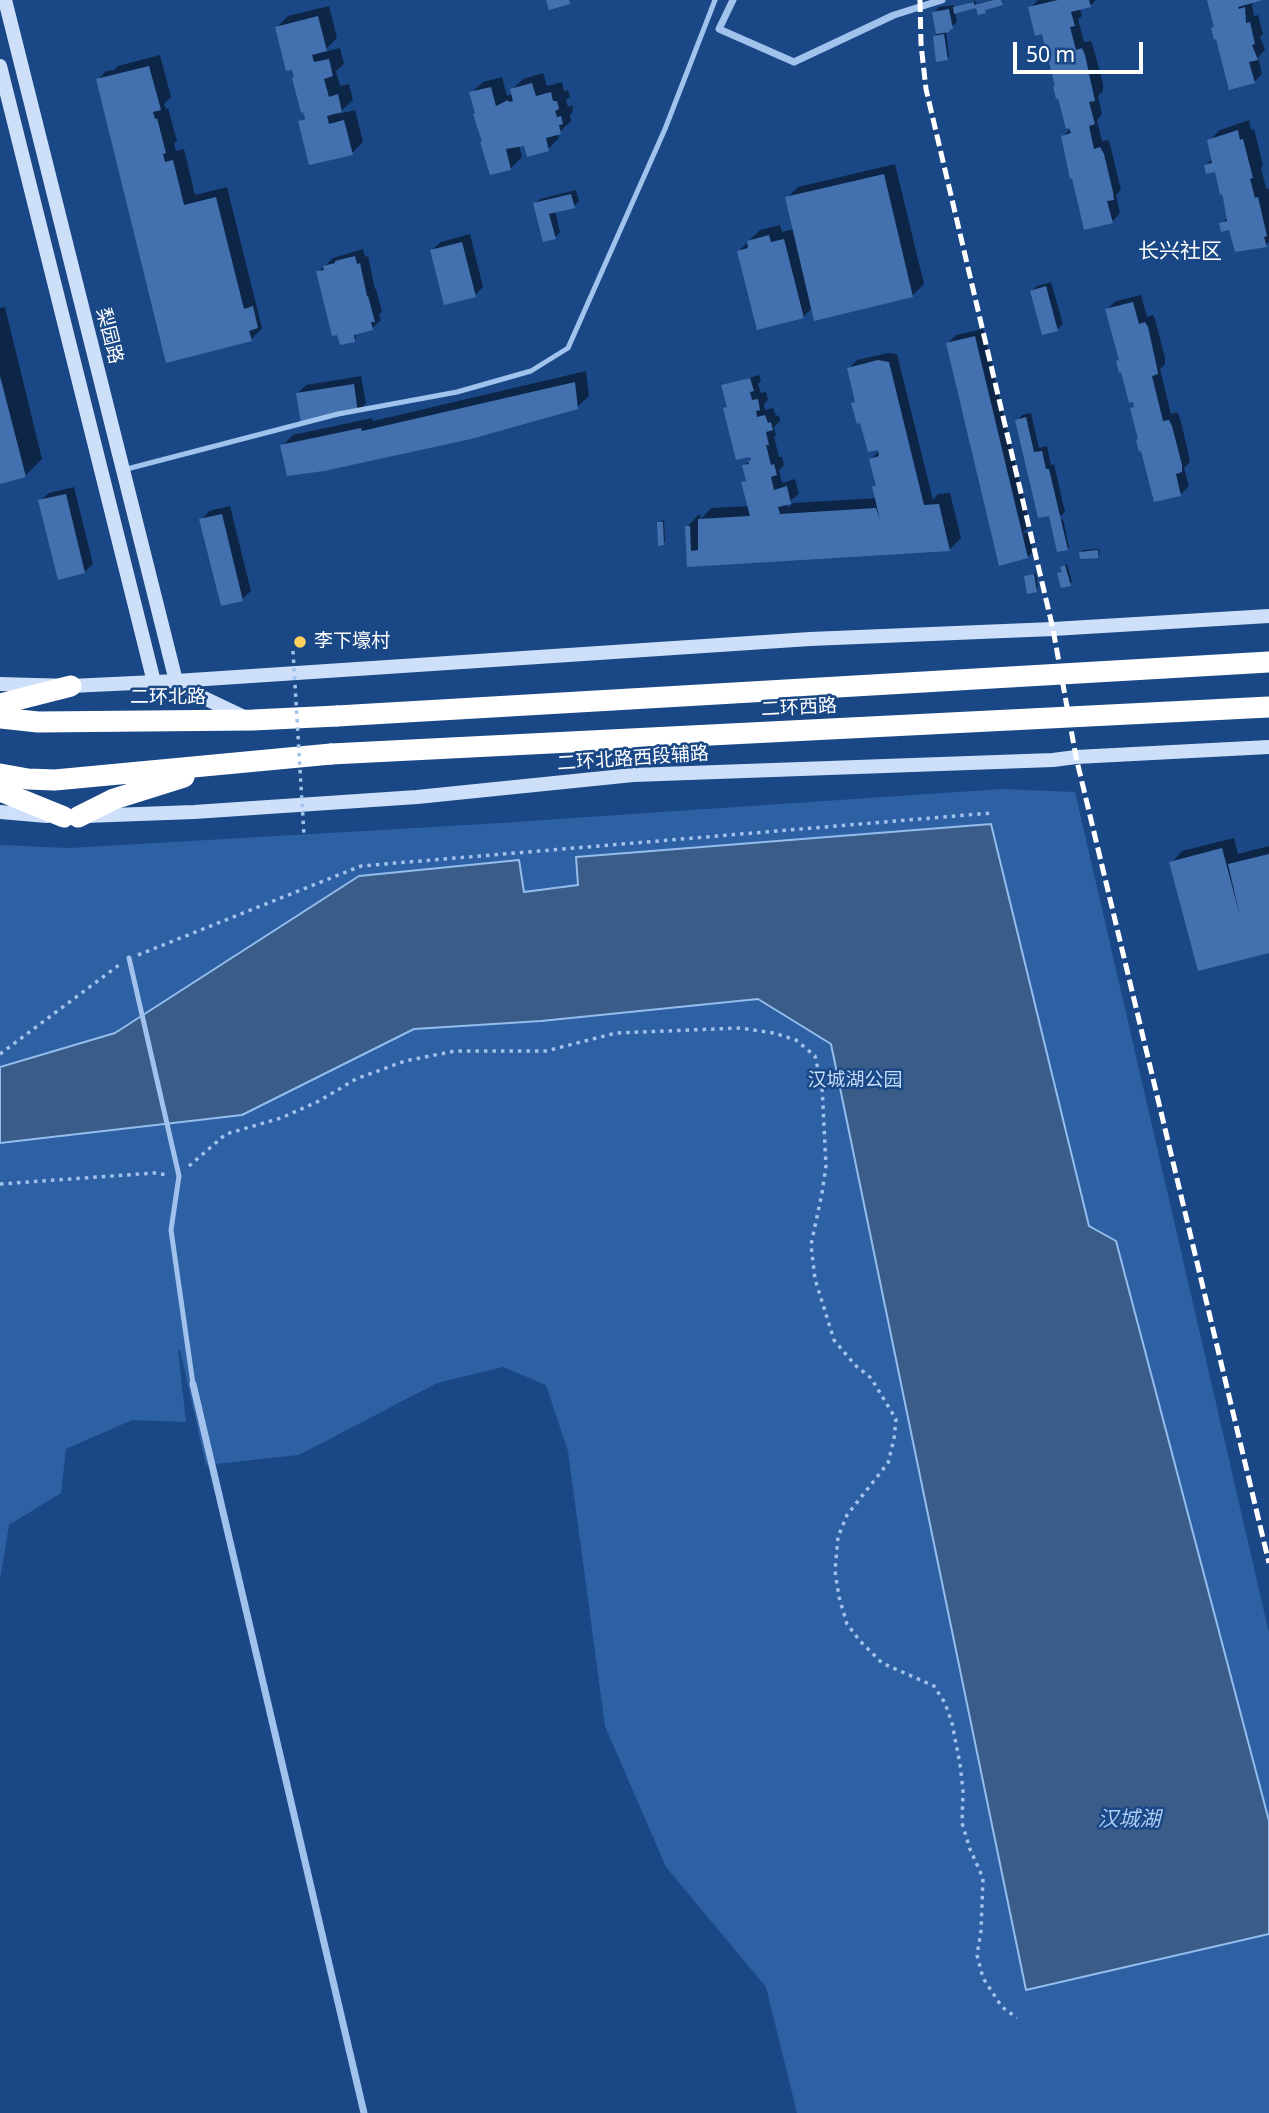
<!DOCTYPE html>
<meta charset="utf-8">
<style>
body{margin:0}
#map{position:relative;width:1269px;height:2113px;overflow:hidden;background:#1a4886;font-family:"Noto Sans",sans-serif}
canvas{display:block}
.scale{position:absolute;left:1013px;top:42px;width:130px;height:32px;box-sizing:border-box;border:4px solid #fff;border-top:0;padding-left:9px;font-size:21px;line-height:24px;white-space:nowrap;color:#fff;-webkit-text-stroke:5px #1a4886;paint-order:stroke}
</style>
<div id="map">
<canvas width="1269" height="2113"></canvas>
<div class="scale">50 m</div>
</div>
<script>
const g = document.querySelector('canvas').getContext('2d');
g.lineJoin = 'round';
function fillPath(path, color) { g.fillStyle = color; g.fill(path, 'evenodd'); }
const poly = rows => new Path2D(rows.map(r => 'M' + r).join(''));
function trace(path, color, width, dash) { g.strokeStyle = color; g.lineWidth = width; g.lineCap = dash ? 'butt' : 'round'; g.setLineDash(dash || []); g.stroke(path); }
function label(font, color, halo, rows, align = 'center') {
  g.font = font + ' "Noto Sans","Noto Sans SC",sans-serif'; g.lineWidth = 5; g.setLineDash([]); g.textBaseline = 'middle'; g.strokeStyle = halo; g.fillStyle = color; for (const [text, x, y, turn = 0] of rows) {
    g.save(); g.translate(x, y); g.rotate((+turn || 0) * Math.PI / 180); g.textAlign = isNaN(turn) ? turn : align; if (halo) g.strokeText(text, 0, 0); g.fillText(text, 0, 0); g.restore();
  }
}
const green = poly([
 [1002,789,1075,792,1269,1633,1269,2113,797,2113,766,1987,666,1867,605,1726,568,1451,546,1385,503,1367,437,1383,299,1455,206,1465,180,1350,178,1350,186,1422,132,1420,66,1449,61,1493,9,1525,0,1580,0,845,69,848,485,824]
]);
const water = poly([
 [991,824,1089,1226,1116,1241,1269,1821,1269,1934,1026,1990,831,1044,758,999,541,1021,414,1029,242,1115,0,1143,0,1067,115,1033,359,876,519,860,524,892,578,885,576,857,991,824]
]);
const shadow = poly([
 [991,0,1004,1,987,8,985,12,977,6,955,12,957,22,946,31,949,57,947,59,934,36,937,34,934,12,939,7,954,5,954,8,975,1,976,4],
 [1038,0,1096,0,1090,6,1080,8,1082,16,1078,19,1084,42,1091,41,1093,46,1103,84,1103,91,1098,96,1102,114,1097,120,1102,141,1109,140,1121,190,1116,195,1120,213,1112,222,1063,136,1074,125,1057,85,1044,32,1030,8],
 [1208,0,1258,0,1253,2,1252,6,1254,16,1258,15,1263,34,1260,37,1265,50,1258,57,1262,74,1254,82,1217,37,1213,28,1215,26],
 [329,6,337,38,323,52,340,48,344,64,336,71,340,86,349,84,353,100,338,114,355,110,363,142,352,153,300,122,306,116,296,77,277,27,288,16],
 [160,55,171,97,164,104,166,109,168,108,177,141,174,143,176,151,184,149,195,195,227,187,262,328,251,340,98,80,106,71,113,70,113,71,118,66],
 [543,73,547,86,562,82,564,91,568,90,570,97,566,100,568,107,572,105,573,111,570,115,571,121,558,133,559,138,548,149,525,144,519,145,522,157,511,168,492,173,471,93,483,82,502,77,507,96,513,93,512,90,523,79],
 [1249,120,1251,130,1254,129,1263,165,1261,168,1266,188,1269,189,1269,242,1266,245,1221,224,1228,217,1216,170,1206,165,1213,158,1209,141,1220,130],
 [895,164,924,284,912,296,813,307,803,317,739,251,760,230,780,225,782,232,794,229,787,198,798,187],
 [576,190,579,201,574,206,555,211,560,232,555,237,535,204,540,199],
 [470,234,483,287,475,295,432,250,441,242],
 [363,249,365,257,368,256,375,289,376,289,382,312,379,314,381,320,372,328,355,333,356,338,354,340,318,272,333,258],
 [1051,282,1063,324,1057,329,1032,291,1037,286],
 [1141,295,1147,317,1153,315,1155,319,1165,358,1165,364,1160,369,1171,414,1177,412,1180,418,1189,456,1190,462,1184,468,1189,486,1181,494,1140,439,1136,405,1120,359,1107,309,1116,301],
 [5,307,42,459,25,476,0,482,0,308],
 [983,329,1030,526,1022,534,1028,532,1033,552,1027,557,948,343,956,335],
 [888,353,897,354,933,500,938,494,950,493,961,538,950,549,689,565,687,527,698,515,700,515,701,519,711,508,749,506,743,483,747,479,744,466,752,458,725,408,728,405,723,386,759,375,761,381,758,384,761,393,766,392,768,400,764,404,765,410,773,408,776,416,779,415,780,421,774,427,776,435,774,437,779,457,782,457,784,465,779,470,782,483,795,479,799,494,787,503,788,508,793,503,878,498,874,487,877,484,871,459,880,450,853,404,857,400,849,368,857,360],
 [586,371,589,396,577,407,282,446,293,435,372,418,373,421],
 [361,376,366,403,357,412,297,394,306,385],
 [1031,413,1039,448,1047,446,1051,465,1054,464,1065,512,1057,520,1063,519,1069,547,1067,549,1053,522,1017,421,1022,415],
 [74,487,93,564,84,572,40,501,49,493],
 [230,506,251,591,242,599,201,520,209,511],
 [664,520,665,541,663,544,658,523],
 [1099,549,1099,554,1097,556,1081,552,1083,550],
 [1067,564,1072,582,1070,584,1059,574,1063,571,1062,567],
 [1036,573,1038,588,1036,590,1026,577],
 [1234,838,1238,854,1269,846,1269,951,1171,863,1182,851]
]);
const building = poly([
 [546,0,569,0,570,4,549,10],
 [993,0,1001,0,1003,5,985,10,986,13,978,15,976,8,954,14,953,7,974,2,974,5],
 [1058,0,1089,0,1091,7,1071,12,1075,26,1070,27,1076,50,1082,48,1085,55,1095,101,1089,102,1095,124,1089,126,1094,149,1100,147,1104,154,1113,192,1114,200,1107,201,1113,223,1084,230,1072,178,1070,179,1061,136,1071,133,1069,128,1066,129,1058,98,1056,99,1053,86,1055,86,1042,34,1035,36,1028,7],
 [1207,0,1263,0,1238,7,1239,9,1245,7,1246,23,1250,22,1255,44,1252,45,1258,60,1249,62,1255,83,1229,90,1216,39,1214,40,1211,28,1214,27],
 [949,9,953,29,949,30,950,32,936,34,932,12],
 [318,16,327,51,312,55,314,62,329,59,333,76,324,79,329,97,338,94,342,112,327,116,329,124,344,120,353,155,309,165,298,121,305,119,303,112,301,113,292,78,294,77,292,70,286,71,275,27],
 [944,34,948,60,936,62,933,36],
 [149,66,161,110,153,112,155,119,157,118,166,153,163,154,165,162,173,160,184,205,216,197,244,309,253,306,258,328,249,331,252,341,166,363,96,79],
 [532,83,536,96,551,92,553,101,557,101,559,109,555,111,557,117,561,116,563,124,559,125,561,134,546,138,549,151,527,157,524,146,506,149,511,170,490,175,480,142,482,142,473,114,475,113,469,92,491,87,496,106,508,100,509,102,513,101,510,89],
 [1238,130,1240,140,1243,139,1253,178,1250,179,1255,198,1258,197,1267,236,1264,237,1267,247,1235,252,1229,230,1221,232,1219,223,1227,221,1223,198,1222,194,1220,195,1215,172,1206,174,1204,165,1212,163,1207,140],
 [884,174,913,297,814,321,785,197],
 [571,194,575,208,549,214,556,239,543,242,533,203],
 [769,235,771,242,784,239,804,318,757,330,737,251,748,248,747,241],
 [462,242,476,297,444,305,430,250],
 [355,256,357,264,360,263,367,296,368,296,375,322,371,322,373,330,354,335,355,342,340,345,337,335,332,336,316,271,324,270,323,266,335,263,335,261],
 [1046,286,1058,331,1042,335,1030,291],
 [1133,302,1139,324,1145,322,1148,327,1157,368,1158,374,1152,376,1163,421,1169,420,1172,426,1182,465,1182,472,1176,474,1181,496,1154,502,1141,451,1139,452,1136,440,1138,439,1130,408,1134,407,1133,402,1129,403,1121,372,1119,373,1116,361,1119,360,1105,309],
 [975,336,1028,558,999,566,946,343],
 [878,360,889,362,924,505,939,504,950,551,687,567,685,526,690,526,691,551,698,550,698,519,750,516,741,482,746,481,742,465,749,464,748,461,751,460,750,457,736,460,723,408,727,407,721,385,750,378,754,391,750,392,752,400,758,399,760,410,756,411,757,417,765,415,768,423,771,422,773,430,766,432,769,445,766,445,771,465,774,464,777,475,771,477,774,490,787,486,791,504,778,507,780,514,876,508,880,520,872,486,876,486,869,459,879,456,878,450,868,452,860,423,857,424,851,403,855,402,847,368],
 [0,376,26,477,0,484],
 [575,382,578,409,471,439,324,471,287,476,280,445,361,428,362,431],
 [354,384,358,413,301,423,296,393],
 [1026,417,1034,452,1042,451,1046,469,1049,469,1068,550,1057,552,1049,516,1038,518,1015,420],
 [66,494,85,573,58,580,38,500],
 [222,514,243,601,221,606,199,519],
 [657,522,663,522,664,545,658,546],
 [1098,550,1098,558,1080,559,1079,552],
 [1065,565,1071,586,1061,588,1057,573,1062,572,1060,567],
 [1034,574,1037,592,1027,594,1024,576],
 [1222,848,1240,916,1228,864,1269,854,1269,953,1198,971,1169,862]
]);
const path = poly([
 [138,955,361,866,991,813],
 [0,1054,119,965],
 [189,1166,226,1134,281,1118,319,1101,356,1079,405,1061,455,1051,546,1051,616,1033,740,1028,774,1033,796,1040,815,1056,822,1086,826,1166,822,1193,811,1245,815,1279,834,1340,855,1365,871,1378,896,1419,894,1439,888,1463,847,1515,838,1537,835,1571,839,1597,847,1624,860,1641,882,1663,934,1686,945,1703,952,1723,960,1764,963,1791,962,1823,970,1849,983,1878,981,1931,977,1955,983,1978,1002,2007,1017,2018],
 [0,1184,154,1173,168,1175]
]);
const lane = poly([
 [123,470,338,414,457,392,531,371,568,348,665,129,715,0],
 [129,958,179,1176,171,1230,193,1384]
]);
const street = poly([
 [733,0,719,29,794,62,894,15,942,0],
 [193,1384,364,2113]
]);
const secondary = poly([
 [5,0,176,681,200,696,242,716],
 [0,66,154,682],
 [0,684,71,686,176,681,810,639,1053,629,1269,616],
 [0,812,47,816],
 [85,816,194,812,417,797,633,775,1053,760,1076,757,1269,747]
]);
const highway = poly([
 [0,704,71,686],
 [0,718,38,722,253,720,337,716],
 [0,774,28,779,55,780,331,754],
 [0,791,64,817],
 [78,817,114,799,184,777]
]);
const rail = poly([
 [920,0,921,44,926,89,1053,629,1076,757,1269,1563]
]);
const pathBridge = poly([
 [293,651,304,836]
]);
const highwayBridge = poly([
 [337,716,1269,662],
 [331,754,1269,707]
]);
const markers = [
 [300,642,7,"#fed25d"]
];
const streetNames = [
 ["梨园路",109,336,76],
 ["二环北路",168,698],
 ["二环西路",799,708,-3],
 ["二环北路西段辅路",633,759,-4]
];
const poiNames = [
 ["李下壕村",314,642]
];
const parkNames = [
 ["汉城湖公园",855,1081]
];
const neighbourhoodNames = [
 ["长兴社区",1180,252]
];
const waterNames = [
 ["汉城湖",1129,1820]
];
fillPath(green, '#2d61a4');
fillPath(water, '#3a5c89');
trace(water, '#94bdee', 2);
fillPath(shadow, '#0007');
fillPath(building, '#4371af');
trace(path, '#a1c2ec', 3.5, [3.5, 5]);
trace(lane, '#a1c2ec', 5);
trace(street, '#a1c2ec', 7);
trace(secondary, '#cee0f9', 14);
trace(highway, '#fff', 21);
trace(rail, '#fff', 5, [12, 5]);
trace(pathBridge, '#a1c2ec', 3.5, [3.5, 5]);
trace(highwayBridge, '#fff', 21);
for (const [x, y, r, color] of markers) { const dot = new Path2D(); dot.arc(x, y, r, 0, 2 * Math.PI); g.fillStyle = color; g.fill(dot); trace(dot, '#1a4886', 2.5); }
label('19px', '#fff', '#1a4886', streetNames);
label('19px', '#fff', '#1a4886', poiNames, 'left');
label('19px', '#c6ddf9', '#1a4886', parkNames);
label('21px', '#fff', '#1a4886', neighbourhoodNames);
label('italic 21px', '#adccf3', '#1a4886', waterNames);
</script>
